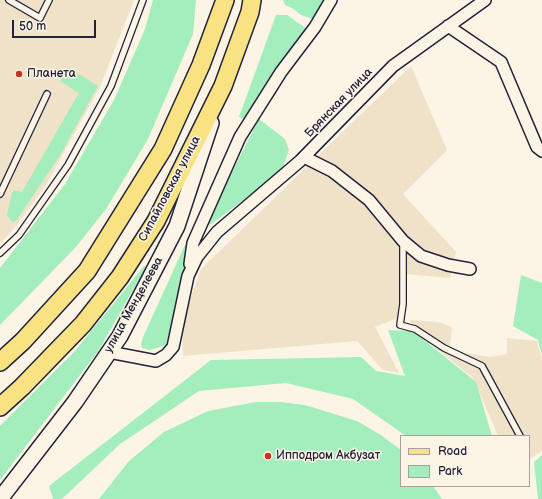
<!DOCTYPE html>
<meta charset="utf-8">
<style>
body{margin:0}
#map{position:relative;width:542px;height:499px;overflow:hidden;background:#fcf5e5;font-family:"Balsamiq Sans",sans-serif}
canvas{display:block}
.legend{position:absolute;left:400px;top:435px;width:130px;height:52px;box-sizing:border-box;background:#fcf5e5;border:1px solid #a5a1a1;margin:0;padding:5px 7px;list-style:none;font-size:12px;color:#22223b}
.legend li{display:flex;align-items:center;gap:8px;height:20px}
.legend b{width:20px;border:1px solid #a5a1a1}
.scale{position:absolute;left:12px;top:20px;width:84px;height:18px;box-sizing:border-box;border:2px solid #22223b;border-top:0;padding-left:5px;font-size:12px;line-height:14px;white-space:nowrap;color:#22223b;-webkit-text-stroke:3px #fcf5e5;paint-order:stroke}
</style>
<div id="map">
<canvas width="542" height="499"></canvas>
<ul class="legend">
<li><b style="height:5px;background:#f8e281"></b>Road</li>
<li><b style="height:11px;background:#a4edbc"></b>Park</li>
</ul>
<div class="scale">50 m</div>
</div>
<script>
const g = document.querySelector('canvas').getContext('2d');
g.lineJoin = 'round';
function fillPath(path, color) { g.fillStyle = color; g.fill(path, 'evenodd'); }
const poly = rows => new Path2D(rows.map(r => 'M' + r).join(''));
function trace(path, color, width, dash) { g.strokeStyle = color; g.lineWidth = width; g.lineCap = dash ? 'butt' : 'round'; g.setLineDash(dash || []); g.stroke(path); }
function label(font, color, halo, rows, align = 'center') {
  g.font = font + ' "Balsamiq Sans",sans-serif'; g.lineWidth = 3; g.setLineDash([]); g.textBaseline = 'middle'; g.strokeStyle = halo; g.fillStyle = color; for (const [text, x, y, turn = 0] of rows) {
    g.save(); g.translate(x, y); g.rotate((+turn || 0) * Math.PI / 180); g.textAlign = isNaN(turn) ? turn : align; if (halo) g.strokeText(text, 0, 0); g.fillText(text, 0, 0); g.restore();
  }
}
const built = poly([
 [0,0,134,0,100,87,46,185,13,230,0,244],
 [411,66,447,150,403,194,456,252,450,278,405,274,403,316,375,327,399,373,383,370,357,341,183,356,182,323,201,269],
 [410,320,439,322,452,327,450,347,455,351,490,357,507,354,507,338,537,341,542,359,542,451,530,459,529,436,498,436,473,378,414,330]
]);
const green = poly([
 [153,0,196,0,193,34,148,139,106,209,76,247,0,325,0,268,65,184,114,100,145,29],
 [283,0,325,0,324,4,313,19,301,15,292,8,285,5],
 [276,15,287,15,307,29,269,79,244,119,239,117],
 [67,67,98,86,59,157,16,221,12,222,7,215,12,193,14,190,22,192,79,93,60,81],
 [259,119,285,139,289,150,281,172,210,225,207,221],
 [185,245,189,245,184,279,166,345,150,350,142,348,141,344,143,337],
 [144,266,146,267,99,350,0,480,0,426,75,351],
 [521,275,542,283,542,355,538,340,513,326],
 [388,330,413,331,476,382,492,436,406,436,353,399,286,383,199,391,120,444,62,499,53,499,49,486,211,360,361,357,376,371,405,376],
 [256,402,280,402,305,405,357,421,381,435,401,450,401,486,433,486,442,499,99,499,129,461,164,432,208,411],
 [542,455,542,499,538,499,534,462]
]);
const lane = poly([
 [9,0,40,18,49,0],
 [0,194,47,94],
 [403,241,403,304,400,325,415,329,444,348,482,366,520,436],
 [0,253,19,235,68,165,111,86,143,0]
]);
const street = poly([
 [448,26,501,62,537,147,542,151],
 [304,157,332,171,369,200,403,241,421,256,448,265,470,269],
 [190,264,193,243,240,137,281,72,315,27,331,0],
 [109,352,156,361,166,355,173,347,188,276,197,257,217,232,300,161,393,66,485,0]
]);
const secondary = poly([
 [0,499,75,402,120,336,177,226,211,123]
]);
const primary = poly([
 [0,362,23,341,87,271,163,149,201,65,225,0],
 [0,407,22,387,83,324,120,277,156,221,223,86,250,12,252,0]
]);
const markers = [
 [19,74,4,"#c8321e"],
 [268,456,4,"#c8321e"]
];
const poiNames = [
 ["Планета",27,74],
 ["Ипподром Акбузат",276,456]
];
const streetNames = [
 ["Брянская улица",339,103,-46],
 ["Сипайловская улица",170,189,-62],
 ["улица Менделеева",134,305,-61]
];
fillPath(built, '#efe2c8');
fillPath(green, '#a4edbc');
trace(lane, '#22223b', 8);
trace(street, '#22223b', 14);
trace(secondary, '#22223b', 18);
trace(primary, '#22223b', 20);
trace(lane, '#fcf5e5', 5.5);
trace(street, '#fcf5e5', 11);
trace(secondary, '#fcf5e5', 15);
trace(primary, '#f8e281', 17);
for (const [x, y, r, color] of markers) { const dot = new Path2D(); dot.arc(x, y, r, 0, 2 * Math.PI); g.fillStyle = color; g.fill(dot); trace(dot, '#fcf5e5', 1.5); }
label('12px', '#22223b', '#fcf5e5', poiNames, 'left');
label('12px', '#22223b', '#fcf5e5', streetNames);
</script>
